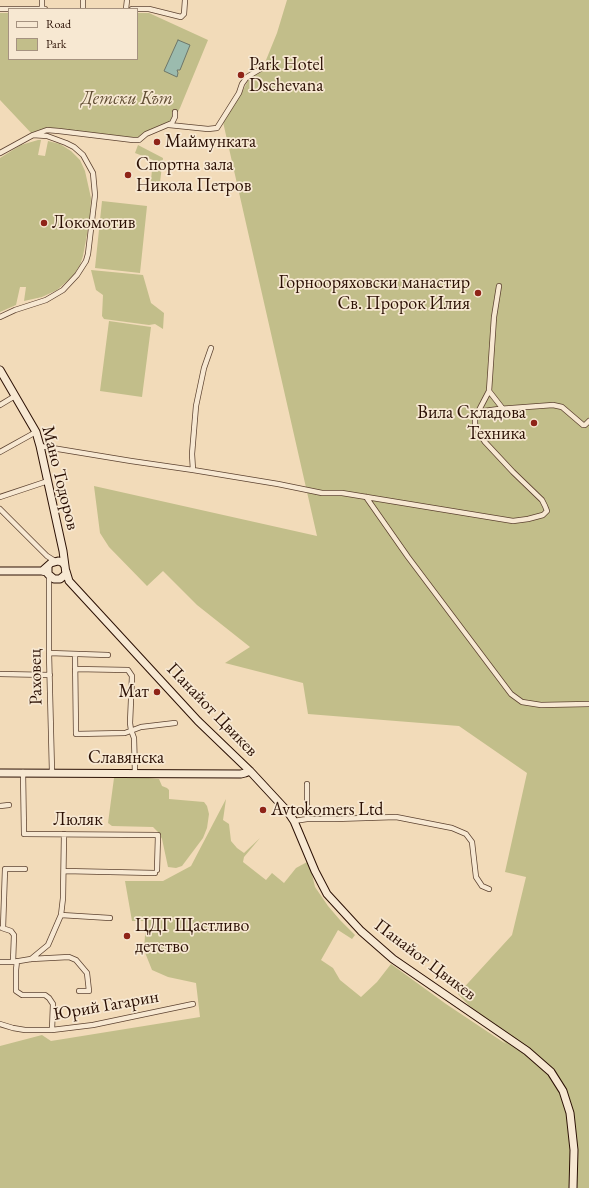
<!DOCTYPE html>
<meta charset="utf-8">
<style>
body{margin:0}
#map{position:relative;width:589px;height:1188px;overflow:hidden;background:#f2dbb9;font-family:"EB Garamond",serif}
canvas{display:block}
.legend{position:absolute;left:8px;top:8px;width:130px;height:52px;box-sizing:border-box;background:#f7e8d2;border:1px solid #a59280;margin:0;padding:5px 7px;list-style:none;font-size:12px;color:#2b1004}
.legend li{display:flex;align-items:center;gap:8px;height:20px}
.legend b{width:20px;border:1px solid #a59280}
</style>
<div id="map">
<canvas width="589" height="1188"></canvas>
<ul class="legend">
<li><b style="height:5px;background:#f7e8d2"></b>Road</li>
<li><b style="height:11px;background:#c2be8a"></b>Park</li>
</ul>
</div>
<script>
const g = document.querySelector('canvas').getContext('2d');
g.lineJoin = 'round';
function fillPath(path, color) { g.fillStyle = color; g.fill(path, 'evenodd'); }
const poly = rows => new Path2D(rows.map(r => 'M' + r).join(''));
function trace(path, color, width, dash) { g.strokeStyle = color; g.lineWidth = width; g.lineCap = dash ? 'butt' : 'round'; g.setLineDash(dash || []); g.stroke(path); }
function label(font, color, halo, rows, align = 'center') {
  g.font = font + ' "EB Garamond",serif'; g.lineWidth = 3.5; g.setLineDash([]); g.textBaseline = 'middle'; g.strokeStyle = halo; g.fillStyle = color; for (const [text, x, y, turn = 0] of rows) {
    g.save(); g.translate(x, y); g.rotate((+turn || 0) * Math.PI / 180); g.textAlign = isNaN(turn) ? turn : align; if (halo) g.strokeText(text, 0, 0); g.fillText(text, 0, 0); g.restore();
  }
}
const green = poly([
 [287,0,589,0,589,1188,0,1188,0,1046,42,1035,51,1041,200,1017,196,983,168,977,152,970,144,950,146,921,132,921,125,881,163,881,191,866,226,799,223,820,229,824,231,841,237,848,244,853,260,838,244,857,243,862,266,880,272,873,284,883,296,868,309,861,315,887,328,906,340,920,355,935,352,939,338,930,321,960,333,968,340,980,361,997,377,982,391,964,446,1004,506,1044,458,994,512,935,526,877,505,872,527,773,459,726,308,714,303,683,225,663,250,647,197,605,163,571,147,586,109,547,100,533,94,486,317,536,223,122,243,90,249,79,262,70,277,33],
 [0,13,9,13,9,59,137,59,137,13,149,13,208,40,180,108,175,117,165,127,139,140,59,131,33,135,0,100],
 [38,140,41,140,38,155,45,156,48,141,60,144,71,151,80,160,85,171,91,198,90,218,83,256,80,265,73,276,57,290,42,297,24,301,26,287,20,287,16,305,0,312,0,158,21,145],
 [138,145,163,158,159,190,152,189,151,180,153,160,135,153],
 [102,201,147,206,140,273,95,268],
 [91,270,143,275,151,303,164,313,163,329,155,324,149,325,104,319,102,316,103,295,96,290],
 [109,321,151,327,142,397,100,391],
 [119,775,159,779,162,786,167,788,169,790,169,799,204,802,207,806,209,814,207,828,203,838,182,866,176,868,168,867,162,839,159,833,153,827,112,826,108,823,114,778]
]);
const water = poly([
 [178,40,190,45,180,70,177,70,178,73,177,77,164,71,178,40]
]);
const street = poly([
 [42,0,42,9],
 [0,9,45,9],
 [83,9,83,0],
 [126,9,127,0],
 [132,9,149,9,181,17,184,14,185,0],
 [169,125,208,129,217,128,239,93,242,84,247,77,262,68],
 [0,153,33,135,47,130,59,131,133,140,139,140,146,134,172,123,175,117,175,112],
 [0,317,15,310,46,300,63,290,77,275,86,261,88,254,95,195,93,173,83,155,74,147,66,143,47,136,33,135],
 [489,391,503,409],
 [0,405,15,396],
 [477,414,489,391,494,317,499,286],
 [40,446,131,461,193,470,278,484,322,493,342,493,513,521,528,519,543,515,547,511,545,506,542,500,513,472,485,442,479,433,475,424,475,419,477,414,484,411,499,409,553,405,562,407,583,425,585,425,589,421],
 [0,452,36,432],
 [193,470,192,454,196,406,204,368,211,348],
 [0,497,48,481],
 [366,497,408,557,511,694,522,702,541,705,589,704],
 [0,509,47,556,55,561],
 [49,576,49,653,52,772],
 [49,653,108,655],
 [75,654,76,734,125,733,141,727,175,723],
 [75,669,128,670,132,676,130,723,131,730,134,738,135,773],
 [0,674,50,675],
 [23,772,24,834,158,835,157,870],
 [307,784,307,819],
 [0,806,9,805],
 [294,821,307,819,335,819,396,817,452,828,466,834,472,842,476,877,482,886,489,889],
 [64,871,155,873],
 [61,915,110,918],
 [2,928,11,931,14,935,13,962],
 [3,928,5,869,25,869],
 [31,959,48,945,61,915,63,898,64,834],
 [17,961,16,970,16,991,22,995,45,995,49,998,53,1004,52,1030],
 [0,962,13,962,31,959,69,957,76,960,87,973,89,991,79,991],
 [0,1024,13,1028,25,1030,52,1030,93,1025,193,1004]
]);
const secondary = poly([
 [0,370,36,432,40,446,63,551,65,566],
 [0,571,42,571,46,572],
 [42,571,51,563,58,561,62,562,65,566,66,574,60,579,54,579,48,574,48,566],
 [66,571,69,581,198,721,250,771,288,812,294,821,315,871,327,894,361,931,393,959,527,1051,551,1072,563,1091,570,1113,574,1150,573,1188],
 [0,773,241,774,245,773,250,771]
]);
const markers = [
 [241,75,4,"#8f2418"],
 [157,142,4,"#8f2418"],
 [128,175,4,"#8f2418"],
 [44,223,4,"#8f2418"],
 [478,293,4,"#8f2418"],
 [534,423,4,"#8f2418"],
 [157,692,4,"#8f2418"],
 [263,810,4,"#8f2418"],
 [127,936,4,"#8f2418"]
];
const poiNames = [
 ["Park Hotel",249,65],
 ["Dschevana",249,86],
 ["Маймунката",165,142],
 ["Спортна зала",136,165],
 ["Никола Петров",136,186],
 ["Локомотив",52,223],
 ["Горнооряховски манастир",470,283,"right"],
 ["Св. Пророк Илия",470,304,"right"],
 ["Вила Складова",526,413,"right"],
 ["Техника",526,434,"right"],
 ["Мат",149,692,"right"],
 ["Avtokomers Ltd",271,810],
 ["ЦДГ Щастливо",135,926],
 ["детство",135,947]
];
const parkNames = [
 ["Детски Кът",127,99]
];
const streetNames = [
 ["Мано Тодоров",60,478,76],
 ["Раховец",36,677,-91],
 ["Панайот Цвикев",212,710,46],
 ["Славянска",126,758],
 ["Люляк",78,820],
 ["Панайот Цвикев",425,960,37],
 ["Юрий Гагарин",106,1006,-10]
];
fillPath(green, '#c2be8a');
fillPath(water, '#9bbbae');
trace(water, '#6e776a', 1);
trace(street, '#5d4331', 6);
trace(secondary, '#2b1004', 9);
trace(street, '#f7e8d2', 4.5);
trace(secondary, '#f7e8d2', 7);
for (const [x, y, r, color] of markers) { const dot = new Path2D(); dot.arc(x, y, r, 0, 2 * Math.PI); g.fillStyle = color; g.fill(dot); trace(dot, '#f7e8d2', 1.5); }
label('18px', '#2b1004', '#f7e8d2', poiNames, 'left');
label('italic 18px', '#604d33', '#f7e8d2', parkNames);
label('18px', '#2b1004', '#f7e8d2', streetNames);
</script>
